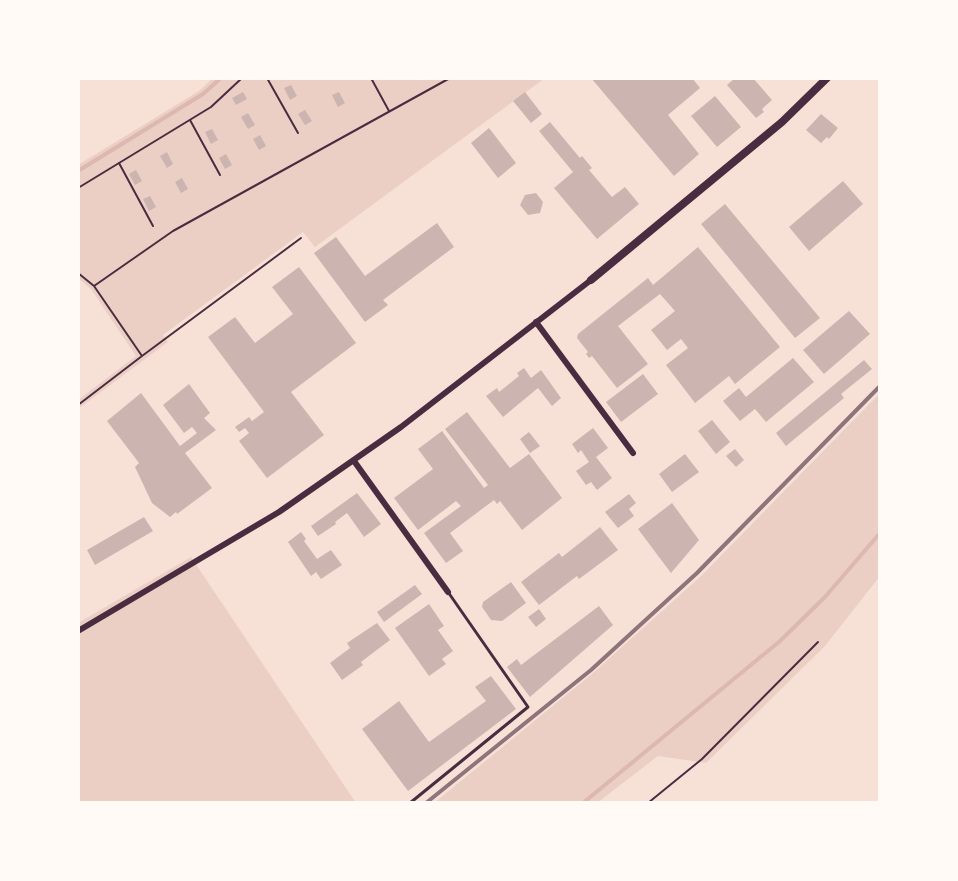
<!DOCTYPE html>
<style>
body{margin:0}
#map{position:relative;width:958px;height:881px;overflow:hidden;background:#f7e1d7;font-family:Jost,sans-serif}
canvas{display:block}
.frame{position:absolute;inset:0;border:80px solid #fffaf5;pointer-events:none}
</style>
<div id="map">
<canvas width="958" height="881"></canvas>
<div class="frame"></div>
</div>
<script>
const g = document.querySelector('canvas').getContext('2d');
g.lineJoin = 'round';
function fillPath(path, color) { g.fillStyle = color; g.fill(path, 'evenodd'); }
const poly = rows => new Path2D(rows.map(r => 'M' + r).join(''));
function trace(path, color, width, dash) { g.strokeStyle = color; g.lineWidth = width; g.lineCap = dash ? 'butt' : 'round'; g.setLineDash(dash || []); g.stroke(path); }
const green = poly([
 [213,78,545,78,315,247,303,232,163,335,168,342,78,409,78,400,136,356,91,289,78,278,78,165,199,91],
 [880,393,880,576,825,646,706,763,658,756,597,803,434,803,593,673,701,576],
 [191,557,356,803,78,803,78,623]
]);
const stream = poly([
 [78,171,203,94,221,78],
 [583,803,780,641,825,597,880,533]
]);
const building = poly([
 [591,78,692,78,700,88,668,115,699,154,674,176],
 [735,78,745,80,753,78,772,100,762,109,764,112,756,118,727,85],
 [291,85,297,96,290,100,284,88],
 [243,92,247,99,236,105,232,98],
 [339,92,345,103,338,107,332,95],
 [525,92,542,114,531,123,513,101],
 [715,96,741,127,717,147,691,116],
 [305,110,312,121,305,125,298,114],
 [248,113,255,125,248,129,241,117],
 [821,114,838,128,829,139,827,137,821,143,806,130],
 [550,122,580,158,582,156,592,168,589,170,612,197,625,187,639,204,597,239,554,188,573,172,539,131],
 [489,128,516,163,498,178,471,143],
 [212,129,218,140,211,144,205,132],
 [260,135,266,146,259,150,253,139],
 [167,152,173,164,167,168,160,156],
 [226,154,232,165,225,169,219,158],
 [136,170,142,181,135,185,129,174],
 [182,178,188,189,181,193,175,182],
 [843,181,863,204,809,251,789,227],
 [536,193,543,202,540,213,528,215,520,205,525,195],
 [150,196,156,207,149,211,143,199],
 [725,204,820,318,795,338,701,224],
 [437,223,454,247,383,300,388,305,365,322,314,253,336,237,365,276],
 [698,247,780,347,735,384,729,376,695,403,666,365,688,348,681,339,667,350,651,330,675,311,660,294,618,326,648,364,617,388,592,356,589,358,586,354,588,352,577,338,578,334,648,278,653,285],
 [299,267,356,343,291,392,324,435,267,478,239,441,249,433,245,428,239,432,235,427,249,417,252,421,264,412,208,337,235,317,255,343,293,314,272,287],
 [849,311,870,334,824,374,803,350],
 [793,358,814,382,766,422,755,409,740,421,723,401,739,388,746,397],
 [864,360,872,369,841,394,844,398,786,446,776,433],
 [524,368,531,378,541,370,561,398,552,406,538,388,503,417,486,396,497,388,499,392,519,376,517,373],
 [643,374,658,394,621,422,606,402],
 [189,384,210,413,204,418,216,430,185,453,212,488,177,514,176,512,170,517,152,503,135,467,139,463,107,421,141,393,180,446,197,433,192,427,184,433,163,405],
 [467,412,510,468,529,454,562,498,522,530,500,501,497,504,494,500,450,533,463,551,446,563,424,533,461,506,456,501,418,530,394,498,433,469,418,449,442,431,484,488,488,485,445,429],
 [712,420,730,442,716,454,698,431],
 [593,428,608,448,596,457,612,478,597,490,591,482,586,485,576,471,589,462,581,450,578,453,572,444],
 [529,432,540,446,530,453,520,439],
 [735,449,744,460,736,467,726,456],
 [685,454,699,472,672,492,659,474],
 [357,493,381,524,364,537,347,513,335,522,336,524,318,536,311,526],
 [629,494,636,503,629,509,634,516,618,528,605,512],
 [672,503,699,540,671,573,638,529],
 [144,517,153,531,95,565,87,550],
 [600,527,618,550,579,579,577,576,539,605,521,582,559,553,562,557],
 [301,532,306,539,304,541,317,559,331,550,342,565,321,579,316,572,311,576,288,542],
 [511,582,526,603,502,621,491,620,482,607,483,602],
 [415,585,422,594,384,622,377,612],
 [429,604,444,626,438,630,453,651,442,659,446,664,429,676,395,628],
 [599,606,613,625,530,697,507,667,517,659,521,665],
 [539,609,546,619,536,627,528,617],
 [377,623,390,640,361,662,363,665,342,680,330,663,350,648,347,643],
 [491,676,516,709,408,791,362,729,399,701,429,742,486,701,475,687]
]);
const path = poly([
 [267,78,298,133],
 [371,78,389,111],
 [190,120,220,175],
 [119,163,153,226],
 [78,188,211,107,242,78],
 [78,273,94,286,142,356,78,405],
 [94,286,173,231,450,78],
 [142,356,301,238],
 [648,803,702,759,818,642]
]);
const service = poly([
 [410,803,528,707,448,592]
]);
const minor = poly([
 [536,322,633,453],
 [354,461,448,592],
 [78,631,279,512,401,427,591,280]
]);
const tertiary = poly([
 [591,280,782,122,827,78]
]);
const rail = poly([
 [426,803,591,670,697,573,880,386]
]);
fillPath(green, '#ebcfc5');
trace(stream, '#dcb8b0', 4);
fillPath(building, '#ccb4b1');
trace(path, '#4a2c40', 2);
trace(service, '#4a2c40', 3);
trace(minor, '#4a2c40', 6);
trace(tertiary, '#4a2c40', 8);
trace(rail, '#8f747c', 4);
</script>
